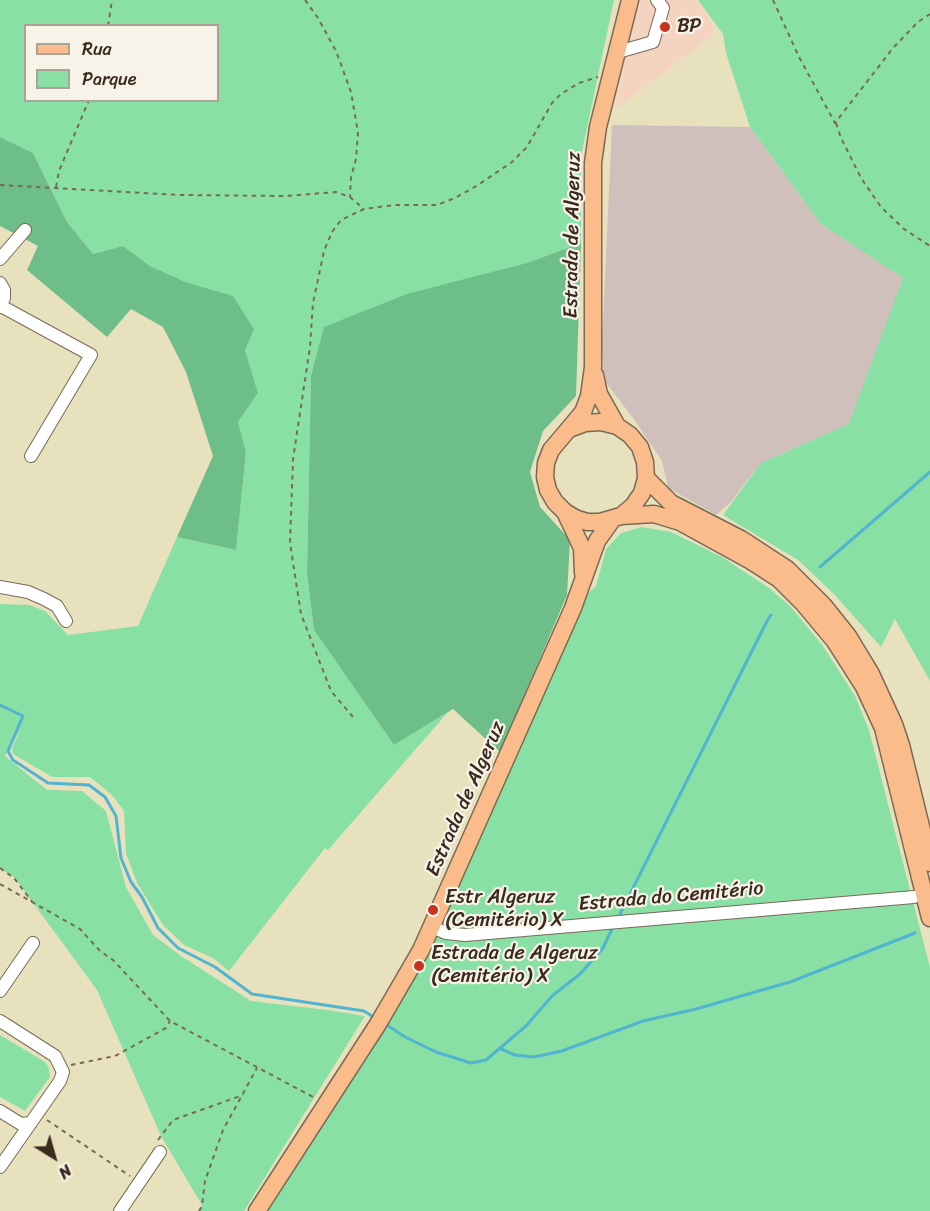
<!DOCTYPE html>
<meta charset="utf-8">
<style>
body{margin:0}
#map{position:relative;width:930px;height:1211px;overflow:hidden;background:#e8e1bd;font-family:Sriracha,sans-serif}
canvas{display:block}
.legend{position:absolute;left:24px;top:24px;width:195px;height:78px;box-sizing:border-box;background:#f7f3e8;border:2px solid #aca397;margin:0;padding:8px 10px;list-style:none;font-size:18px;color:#3b2a1e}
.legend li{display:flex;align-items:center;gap:12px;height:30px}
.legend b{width:30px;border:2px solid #aca397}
.north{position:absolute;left:24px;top:1127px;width:60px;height:60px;-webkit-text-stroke:4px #f7f3e8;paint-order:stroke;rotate:143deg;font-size:16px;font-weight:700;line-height:24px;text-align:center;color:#3b2a1e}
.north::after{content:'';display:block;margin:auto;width:21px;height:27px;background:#3b2a1e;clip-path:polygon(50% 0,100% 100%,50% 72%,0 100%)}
</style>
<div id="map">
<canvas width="930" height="1211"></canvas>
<ul class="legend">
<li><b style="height:8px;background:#f9bc8a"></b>Rua</li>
<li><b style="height:16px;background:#88e0a4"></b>Parque</li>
</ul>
<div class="north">N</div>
</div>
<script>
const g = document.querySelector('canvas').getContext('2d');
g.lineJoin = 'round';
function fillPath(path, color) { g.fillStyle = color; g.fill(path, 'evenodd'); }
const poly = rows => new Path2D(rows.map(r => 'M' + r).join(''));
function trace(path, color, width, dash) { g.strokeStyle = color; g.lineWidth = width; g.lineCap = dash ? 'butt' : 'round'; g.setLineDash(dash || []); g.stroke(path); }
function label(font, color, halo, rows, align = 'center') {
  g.font = font + ' Sriracha,sans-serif'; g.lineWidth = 4.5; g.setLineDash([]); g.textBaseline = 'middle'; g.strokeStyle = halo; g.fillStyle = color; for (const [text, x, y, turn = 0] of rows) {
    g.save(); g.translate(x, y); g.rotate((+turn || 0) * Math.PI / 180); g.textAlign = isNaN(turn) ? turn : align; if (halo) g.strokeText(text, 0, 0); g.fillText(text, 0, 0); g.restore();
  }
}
const built = poly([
 [638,0,697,0,705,10,715,34,614,110]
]);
const industrial = poly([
 [612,125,750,127,821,224,903,277,879,359,849,424,761,463,730,503,716,515,668,488,662,461,633,418,604,380,602,343]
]);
const green = poly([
 [0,0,614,0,581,156,581,243,527,263,311,376,307,574,314,630,394,745,448,712,328,850,325,848,229,971,213,958,184,945,163,925,137,883,126,853,124,811,112,795,90,777,52,777,13,754,12,748,21,727,5,756,47,790,82,791,106,811,126,887,153,935,181,956,251,1001,327,1010,365,1016,244,1211,199,1211,202,1205,161,1136,97,990,15,878,0,868,0,604,29,605,45,611,68,635,138,626,177,537,236,550,246,452,238,422,258,393,245,350,188,283,150,266,123,246,93,254,67,222,33,153,0,137],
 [26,26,218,26,218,100,26,100],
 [698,0,930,0,930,681,895,619,881,647,834,594,798,560,723,515,761,463,849,424,903,278,821,224,750,127,726,53,723,34],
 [642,527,671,532,722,557,769,588,791,607,823,646,855,696,869,730,930,968,930,1211,268,1211,383,1028,581,600,596,586,606,549,621,533],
 [0,1035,45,1062,49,1068,50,1077,25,1111,0,1097]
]);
const forest = poly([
 [0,137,33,153,67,222,93,254,123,246,150,266,188,283,233,296,254,329,245,350,258,393,238,422,246,452,236,550,177,537,213,456,186,372,163,327,131,309,107,337,27,270,38,246,0,226],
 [581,243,576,396,543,431,530,472,540,507,570,540,567,595,500,752,453,709,394,745,314,630,307,574,311,376,324,327,407,294,527,263]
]);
const stream = poly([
 [820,567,930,472],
 [0,705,23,716,8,751,13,760,48,783,89,785,105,797,116,816,121,858,131,882,142,897,158,928,178,948,215,967,252,994,364,1011,375,1018],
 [620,914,767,621,771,615],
 [384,1023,405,1037,436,1052,471,1063,486,1060,526,1026,552,996,580,974,603,948,612,929],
 [501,1049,515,1055,534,1057,562,1051,643,1021,696,1009,790,982,915,933]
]);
const path = poly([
 [305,0,318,18,336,51,351,92,358,133,356,159,351,177,350,197],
 [773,0,799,57,835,123,893,48,918,22,930,14],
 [108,26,112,0],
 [836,123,841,138,861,178,881,207,904,229,930,246],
 [0,185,182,195,286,196,336,192,350,197,364,209],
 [56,187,59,171,89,100],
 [353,717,331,691,301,614,290,543,293,459,310,347,313,303,324,251,332,232,341,220,364,209,394,205,437,205,455,198,478,185,512,162,527,147,552,103,561,94,579,83,598,77],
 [0,868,14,878,33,903],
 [0,884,80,929,100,951,113,960,170,1021,315,1098],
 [71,1065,115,1056,166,1028,170,1021],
 [47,1120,130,1176],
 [158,1140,173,1120,243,1095],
 [199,1211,202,1206,205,1181,223,1130,257,1068]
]);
const minor = poly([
 [618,52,653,42,663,8,657,0],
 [0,259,25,230],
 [0,283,4,290,4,298,0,307],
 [1,306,91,355,31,456],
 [0,587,28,592,44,599,57,606,66,621],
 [432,927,446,933,465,935,914,897],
 [0,991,33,943],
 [0,1021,55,1056,63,1072,60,1081,0,1167],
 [0,1111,21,1124,31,1123],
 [120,1211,160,1152]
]);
const major = poly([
 [595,375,599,394,617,426],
 [569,429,585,423,601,422,617,426,630,435,640,447,645,462,646,478,642,493,633,506,621,516,600,522,587,522,575,518,565,512,555,502,548,490,545,477,546,463,551,450,583,412,589,396,593,367,593,163,598,127,630,0],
 [646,478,671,503,741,539,787,569,824,606,848,636,871,674,894,724,901,745,930,863],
 [565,512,582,548,583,573],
 [621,516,654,514,680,522,751,561,779,579,803,603,834,640,864,687,883,728,930,918],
 [257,1211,378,1024,421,950,573,608,597,541,612,520]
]);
const markers = [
 [665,27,6,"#c8321e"],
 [433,910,6,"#c8321e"],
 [419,966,6,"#c8321e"]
];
const poiNames = [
 ["BP",677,27],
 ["Estr Algeruz",445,898],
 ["(Cemitério) X",445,921],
 ["Estrada de Algeruz",431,954],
 ["(Cemitério) X",431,977]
];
const streetNames = [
 ["Estrada de Algeruz",573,235,-89],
 ["Estrada de Algeruz",466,799,-66],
 ["Estrada do Cemitério",671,897,-5]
];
fillPath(built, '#f4d3c1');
fillPath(industrial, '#d0c0bc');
fillPath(green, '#88e0a4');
fillPath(forest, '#6ebe8a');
trace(stream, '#51b4d0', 3);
trace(minor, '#786a56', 14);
trace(major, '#786a56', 19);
trace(path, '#786a56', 2, [4.5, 4.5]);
trace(minor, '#fff', 12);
trace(major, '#f9bc8a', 16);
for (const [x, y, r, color] of markers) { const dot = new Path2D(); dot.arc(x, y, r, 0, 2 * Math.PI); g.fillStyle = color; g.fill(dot); trace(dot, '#f7f3e8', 2); }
label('20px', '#3b2a1e', '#f7f3e8', poiNames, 'left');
label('20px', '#3b2a1e', '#f7f3e8', streetNames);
</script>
